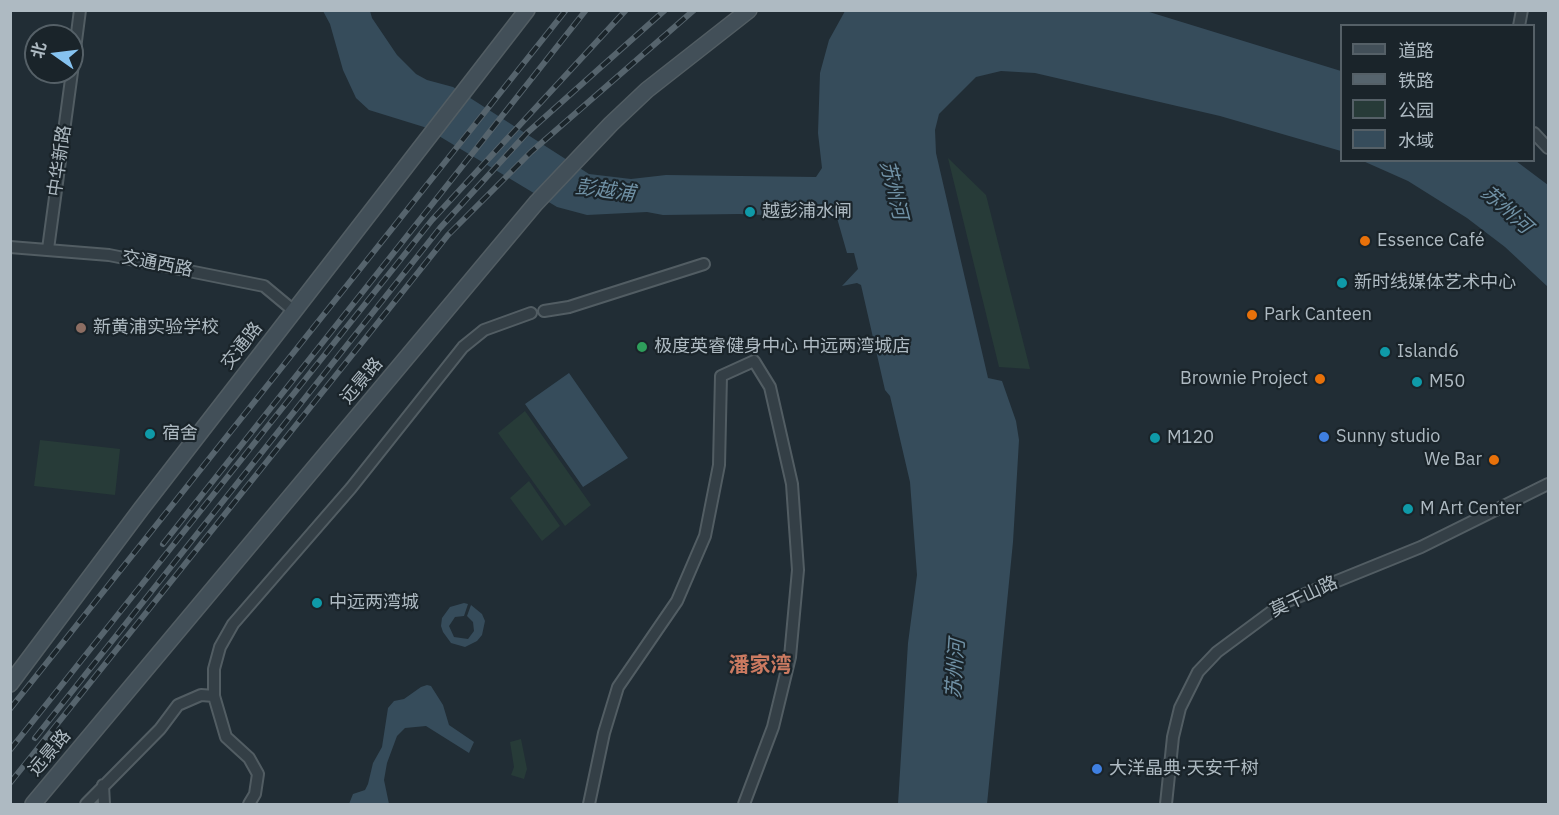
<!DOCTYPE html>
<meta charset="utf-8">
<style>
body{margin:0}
#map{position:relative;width:1559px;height:815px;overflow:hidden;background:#212d35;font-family:"IBM Plex Sans","Noto Sans SC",sans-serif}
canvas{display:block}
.frame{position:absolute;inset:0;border:12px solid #aebac2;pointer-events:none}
.legend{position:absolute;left:1340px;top:24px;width:195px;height:138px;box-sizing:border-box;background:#1a242a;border:2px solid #556067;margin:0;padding:8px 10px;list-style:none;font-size:18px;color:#aebac2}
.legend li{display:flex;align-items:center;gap:12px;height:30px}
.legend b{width:30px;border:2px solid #556067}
.north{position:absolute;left:24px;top:24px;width:60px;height:60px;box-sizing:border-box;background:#1a242a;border:2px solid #556067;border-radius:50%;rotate:284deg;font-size:16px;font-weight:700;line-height:24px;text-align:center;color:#aebac2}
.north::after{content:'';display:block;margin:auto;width:21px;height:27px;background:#86c3f0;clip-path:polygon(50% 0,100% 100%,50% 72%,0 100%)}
</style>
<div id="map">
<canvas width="1559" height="815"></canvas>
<div class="frame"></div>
<ul class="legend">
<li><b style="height:8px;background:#424f58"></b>道路</li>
<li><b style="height:8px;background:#56646d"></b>铁路</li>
<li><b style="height:16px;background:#273b38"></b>公园</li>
<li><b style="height:16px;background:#364c5b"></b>水域</li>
</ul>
<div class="north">北</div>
</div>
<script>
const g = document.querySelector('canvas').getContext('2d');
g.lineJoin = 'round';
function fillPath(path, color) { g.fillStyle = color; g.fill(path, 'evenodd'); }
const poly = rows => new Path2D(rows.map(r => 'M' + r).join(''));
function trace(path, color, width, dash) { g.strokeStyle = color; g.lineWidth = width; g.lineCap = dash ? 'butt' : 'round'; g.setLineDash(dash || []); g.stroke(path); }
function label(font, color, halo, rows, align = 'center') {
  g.font = font + ' "IBM Plex Sans","Noto Sans SC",sans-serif'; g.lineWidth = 4.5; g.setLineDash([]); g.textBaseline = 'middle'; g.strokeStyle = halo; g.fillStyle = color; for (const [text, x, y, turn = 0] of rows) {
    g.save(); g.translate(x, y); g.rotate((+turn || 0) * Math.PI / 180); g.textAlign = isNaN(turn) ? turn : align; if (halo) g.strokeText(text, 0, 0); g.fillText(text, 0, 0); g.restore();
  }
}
const green = poly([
 [948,158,986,195,1030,369,999,367],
 [525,411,591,505,565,526,498,433],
 [40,440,120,449,115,495,34,486],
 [529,481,560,526,542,541,510,498],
 [521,739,527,769,524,779,511,775,514,767,510,742]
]);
const water = poly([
 [323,11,370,11,372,18,397,55,416,74,427,80,453,87,589,174,631,179,666,175,816,177,822,168,818,133,820,73,829,40,845,11,1146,11,1341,71,1341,151,1220,116,1035,73,1001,71,976,77,939,114,935,130,936,153,988,378,1002,381,1016,421,1019,440,1013,542,987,804,898,804,908,643,917,575,910,482,890,396,885,390,861,285,857,283,842,286,858,269,854,253,847,253,837,218,739,214,663,215,647,212,587,215,557,207,424,127,369,110,356,98,343,70,330,24],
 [1363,161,1516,161,1548,185,1548,287,1505,247,1467,218,1408,181],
 [569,373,628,458,583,487,525,404],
 [464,603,468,604,464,616,455,617,449,626,454,637,468,639,474,631,473,622,467,616,471,605,482,614,485,621,482,635,477,641,465,647,451,643,443,632,441,626,442,618,450,607],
 [427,685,431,686,443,705,449,725,474,742,469,753,426,726,405,728,397,736,387,763,384,780,389,804,349,804,353,794,365,790,368,784,373,763,382,747,388,708,394,701,404,699,421,687]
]);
const street = poly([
 [1519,26,1522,10],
 [72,72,80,10],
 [1534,133,1548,148],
 [10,247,109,255,264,286,294,311],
 [48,249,72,72],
 [544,311,569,307,704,264],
 [214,696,226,737,249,758,258,774,255,794,249,804],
 [103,785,104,804],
 [86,804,160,729,178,705,201,695,214,696,214,669,220,647,233,624,351,488,463,347,484,330,531,313],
 [589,804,604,733,618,687,677,601,705,536,719,465,721,376,754,361,770,387,792,484,798,570,790,657,773,727,744,804],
 [1166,804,1173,737,1180,708,1198,672,1217,652,1283,603,1421,547,1548,484]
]);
const secondary = poly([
 [10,684,141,509,527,10],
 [33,804,536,203,611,124,647,90,749,10]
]);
const rail = poly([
 [163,544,586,10],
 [10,709,566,10],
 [35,738,440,228,527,133,665,10],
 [10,750,432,220,626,10],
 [10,783,448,235,531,152,694,10]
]);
const markers = [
 [750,212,6,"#0f9aa8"],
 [1365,241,6,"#e8710a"],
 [1342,283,6,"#0f9aa8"],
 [1252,315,6,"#e8710a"],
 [81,328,6,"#8d6e63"],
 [642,347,6,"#2e9e5b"],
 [1385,352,6,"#0f9aa8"],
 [1320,379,6,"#e8710a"],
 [1417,382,6,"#0f9aa8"],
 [150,434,6,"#0f9aa8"],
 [1324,437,6,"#3f7fe0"],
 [1155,438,6,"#0f9aa8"],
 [1494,460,6,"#e8710a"],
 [1408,509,6,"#0f9aa8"],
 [317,603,6,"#0f9aa8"],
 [1097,769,6,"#3f7fe0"]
];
const streetNames = [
 ["中华新路",60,161,-82],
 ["交通西路",157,264,11],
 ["交通路",242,346,-52],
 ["远景路",362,381,-50],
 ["莫干山路",1304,597,-25],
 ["远景路",50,753,-50]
];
const poiNames = [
 ["越彭浦水闸",762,212],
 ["Essence Café",1377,241],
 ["新时线媒体艺术中心",1354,283],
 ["Park Canteen",1264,315],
 ["新黄浦实验学校",93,328],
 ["极度英睿健身中心 中远两湾城店",654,347],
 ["Island6",1397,352],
 ["Brownie Project",1308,379,"right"],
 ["M50",1429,382],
 ["宿舍",162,434],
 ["Sunny studio",1336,437],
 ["M120",1167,438],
 ["We Bar",1482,460,"right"],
 ["M Art Center",1420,509],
 ["中远两湾城",329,603],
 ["大洋晶典·天安千树",1109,769]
];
const waterNames = [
 ["苏州河",893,190,76],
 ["彭越浦",605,191,7],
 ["苏州河",1506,210,42],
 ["苏州河",956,669,-86]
];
const quarterNames = [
 ["潘家湾",760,666]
];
fillPath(green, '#273b38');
fillPath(water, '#364c5b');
trace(street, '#525d63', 14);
trace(secondary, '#525d63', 18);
trace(street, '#343f46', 10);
trace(secondary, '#424f58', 15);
trace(rail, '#56646d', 6);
trace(rail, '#1a242a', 4, [11]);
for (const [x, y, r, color] of markers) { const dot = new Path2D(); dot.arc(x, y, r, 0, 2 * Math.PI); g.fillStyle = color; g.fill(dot); trace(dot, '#1a242a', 2); }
label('18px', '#aebac2', '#1a242a', streetNames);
label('18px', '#aebac2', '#1a242a', poiNames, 'left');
label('italic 20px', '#7091a5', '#1a242a', waterNames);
label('bold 21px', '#cb7a61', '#1a242a', quarterNames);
</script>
